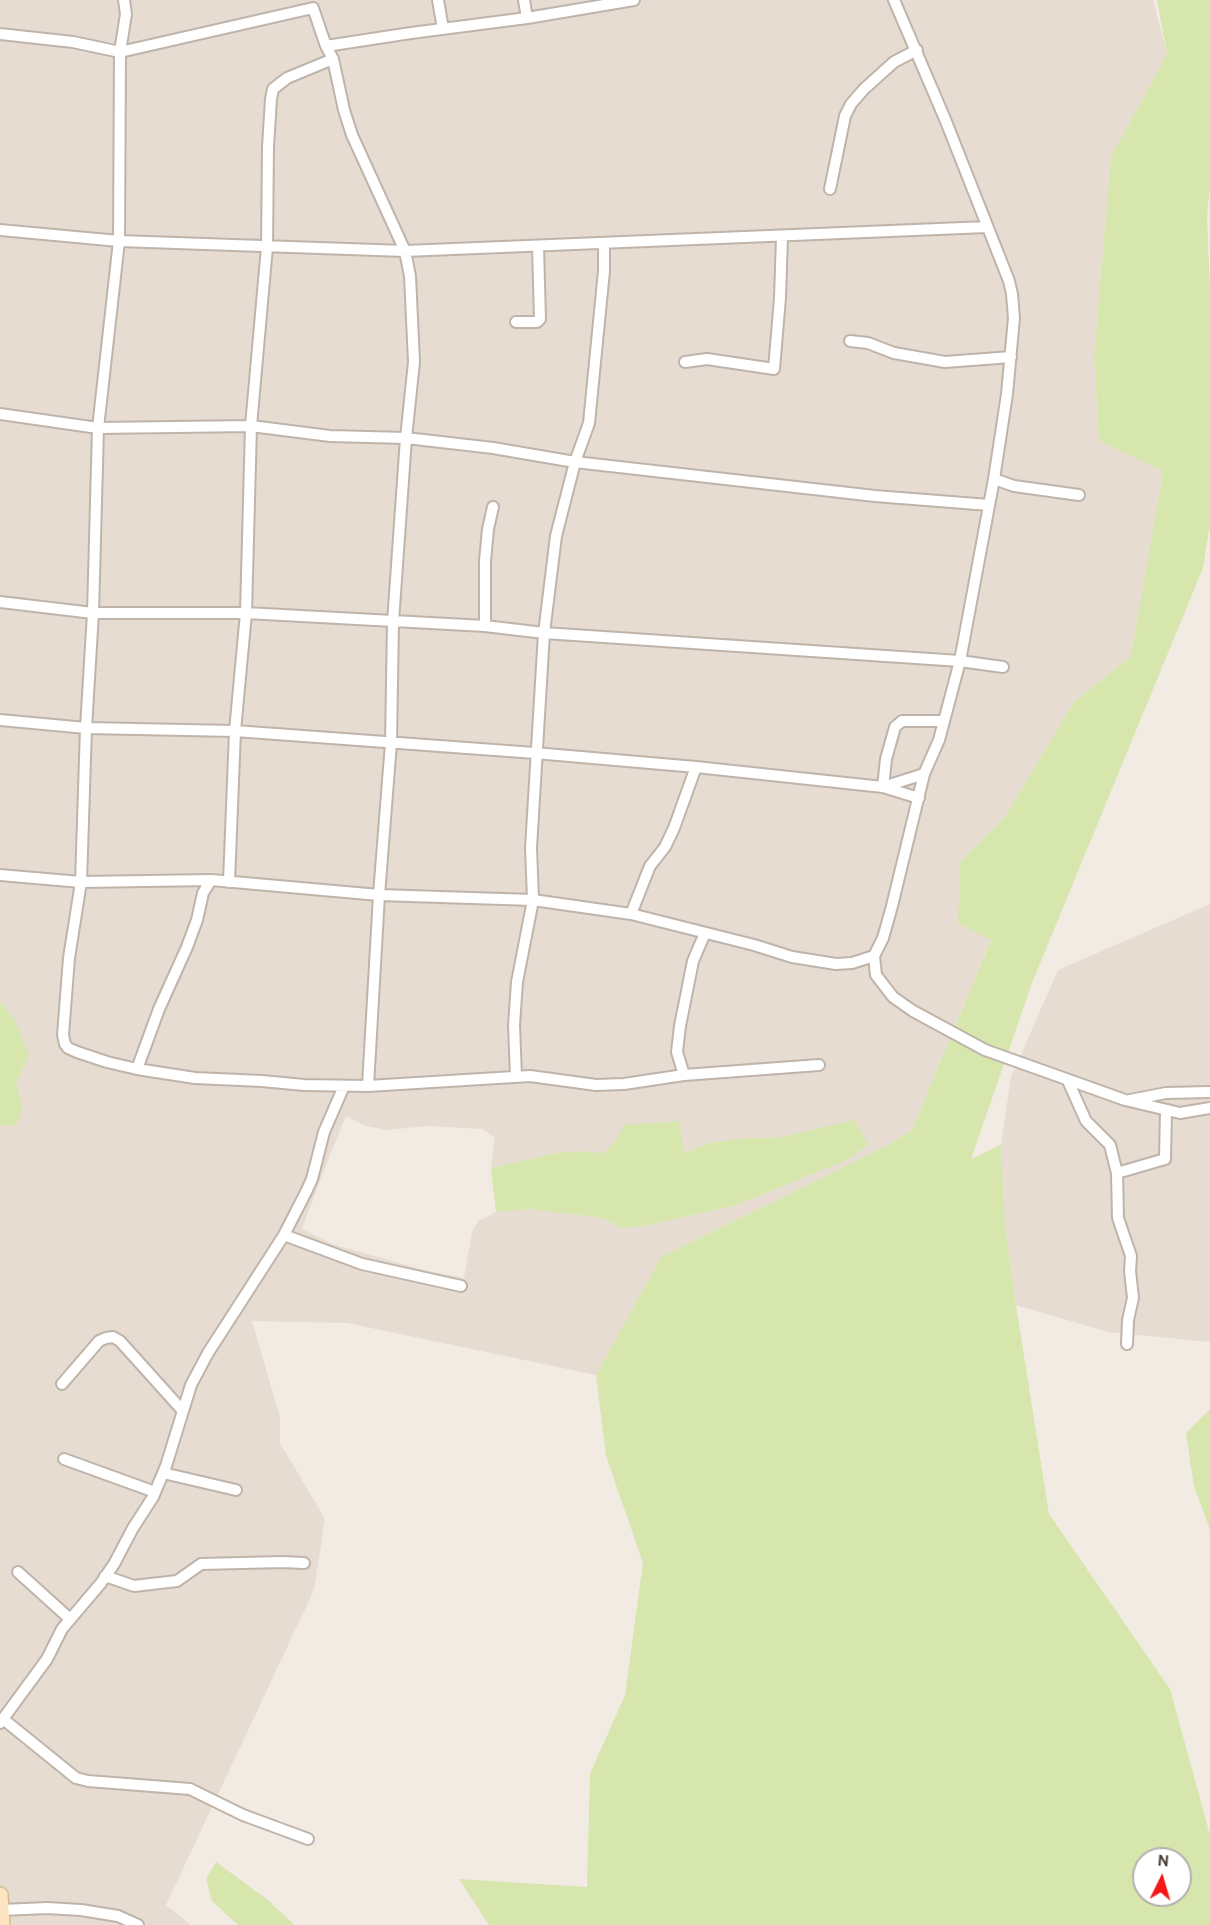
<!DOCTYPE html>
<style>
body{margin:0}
#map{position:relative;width:1210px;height:1925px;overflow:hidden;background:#f2ebe4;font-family:Cabin,sans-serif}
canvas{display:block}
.north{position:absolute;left:1132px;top:1847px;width:60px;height:60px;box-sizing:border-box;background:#fff;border:2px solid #b4b1ae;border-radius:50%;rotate:5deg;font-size:16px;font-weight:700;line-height:24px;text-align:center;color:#443b34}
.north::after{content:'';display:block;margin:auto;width:21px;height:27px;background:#f71619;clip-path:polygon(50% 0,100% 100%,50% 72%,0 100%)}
</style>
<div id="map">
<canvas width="1210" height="1925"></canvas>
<div class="north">N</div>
</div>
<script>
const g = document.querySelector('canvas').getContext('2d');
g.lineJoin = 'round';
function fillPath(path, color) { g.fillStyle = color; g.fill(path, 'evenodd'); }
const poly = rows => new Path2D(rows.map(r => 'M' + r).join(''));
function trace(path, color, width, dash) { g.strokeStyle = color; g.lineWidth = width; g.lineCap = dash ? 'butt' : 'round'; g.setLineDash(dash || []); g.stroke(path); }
const residential = poly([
 [0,0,1153,0,1167,54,1111,157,1094,356,1099,441,1163,471,1131,656,1073,703,1005,817,960,862,991,939,912,1130,884,1147,661,1257,596,1375,347,1323,252,1321,280,1417,280,1443,325,1519,314,1590,166,1905,191,1925,0,1925,0,1125,16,1126,23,1108,16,1083,29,1055,4,1006,0,1002],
 [346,1116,366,1126,388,1130,426,1126,483,1129,495,1138,491,1168,550,1154,577,1151,603,1153,616,1141,683,1153,710,1143,746,1138,868,1145,849,1159,737,1205,649,1225,622,1228,602,1218,530,1209,496,1212,478,1221,472,1232,464,1278,420,1269,332,1244,302,1229,331,1152],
 [1210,904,1210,1342,1108,1332,1016,1305,1005,1227,1001,1145,1011,1077,1058,970]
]);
const green = poly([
 [1157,0,1210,0,1210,187,1207,216,1210,293,1210,524,1203,568,1032,983,971,1159,1001,1145,1005,1227,1016,1305,1049,1514,1170,1689,1210,1835,1210,1925,489,1925,459,1879,587,1887,590,1774,625,1695,643,1563,606,1456,596,1375,661,1257,884,1147,912,1130,991,940,958,923,960,862,1005,817,1073,703,1131,656,1163,471,1099,441,1094,356,1111,157,1167,54],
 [1144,1859,1180,1859,1180,1895,1144,1895],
 [0,1002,13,1017,29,1055,16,1083,23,1108,16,1126,0,1125],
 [855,1120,868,1145,849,1159,737,1205,649,1225,622,1228,602,1218,530,1209,496,1212,491,1168,550,1154,577,1151,603,1153,616,1141,624,1125,679,1121,684,1153,710,1143,746,1138,777,1138],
 [1210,1409,1210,1530,1194,1486,1186,1433],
 [216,1862,268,1900,294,1925,238,1925,212,1901,206,1879]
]);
const street = poly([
 [124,0,126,14,120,52,119,241,98,428,93,613,86,728,81,882,69,958,63,1035,65,1044,68,1048,77,1052,107,1062,137,1069,195,1078,262,1081,304,1085,368,1086,530,1076,596,1085,624,1084,684,1075,819,1065],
 [438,0,443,29],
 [524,0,527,18],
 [0,34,73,42,120,52,313,8,326,46,333,59,344,110,352,135,405,251,410,276,414,362,406,438,393,622,391,743,379,895,368,1086],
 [326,46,411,33,527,18,634,0],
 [830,189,845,116,851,104,864,89,894,62,917,50],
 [0,230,119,241,405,251,987,227],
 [516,322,537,322,540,319,538,246],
 [850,341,868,343,894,353,945,362,1011,357],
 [685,362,707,359,774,369,780,298,782,237],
 [0,414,98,428,251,426,330,436,406,438,493,448,575,462,875,496,989,505],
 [994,479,1014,486,1079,495],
 [0,602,93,613,246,613,485,626,544,633,960,661,1003,667],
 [485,626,485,561,488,529,493,507],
 [0,720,86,728,235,731,535,753,696,767,883,787,924,774],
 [919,798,883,787,886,759,895,727,902,721,944,721],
 [0,875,81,882,211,880,379,895,533,900,631,914,754,945,792,957,836,964,852,963,874,956,883,938,892,906,924,774,939,740,960,661,994,479,1007,394,1014,318,1012,294,1009,281,945,119,894,0],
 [229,882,235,731,246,613,251,426,267,247,268,147,271,99,273,89,287,78,333,59],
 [631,914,650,866,665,847,674,828,696,767],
 [874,956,876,975,893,997,913,1011,985,1050,1125,1100,1180,1113,1210,1108],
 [137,1069,159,1009,187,947,197,920,203,893,211,880],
 [684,1075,677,1052,680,1026,693,961,705,933],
 [516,1077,514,1025,517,982,533,900,531,848,544,633,556,536,575,462,589,423,604,271,604,243],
 [1068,1081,1086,1121,1110,1145,1117,1173,1118,1218,1131,1256,1130,1271,1133,1298,1128,1320,1127,1344],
 [1130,1100,1166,1093,1210,1092],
 [1117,1173,1165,1159,1166,1110],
 [284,1235,362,1264,461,1286],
 [62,1384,99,1341,106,1338,113,1337,120,1341,182,1410],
 [64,1459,155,1492],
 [163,1473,236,1490],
 [18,1572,70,1619],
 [105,1576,134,1586,177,1581,201,1564,283,1562,304,1563],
 [3,1719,76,1778,88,1781,190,1789,243,1815,308,1839],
 [0,1723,47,1659,62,1629,101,1583,114,1564,133,1528,153,1497,166,1466,191,1385,208,1353,284,1235,306,1192,312,1179,324,1132,344,1086],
 [2,1910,47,1908,81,1910,118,1916,138,1925]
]);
const secondary = poly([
 [0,1895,2,1925]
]);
fillPath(residential, '#e6dcd2');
fillPath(green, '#d6e6ad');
trace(street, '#c0b4aa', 14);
trace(secondary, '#d4ba96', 18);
trace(street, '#fff', 10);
trace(secondary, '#fee5c2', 15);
</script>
